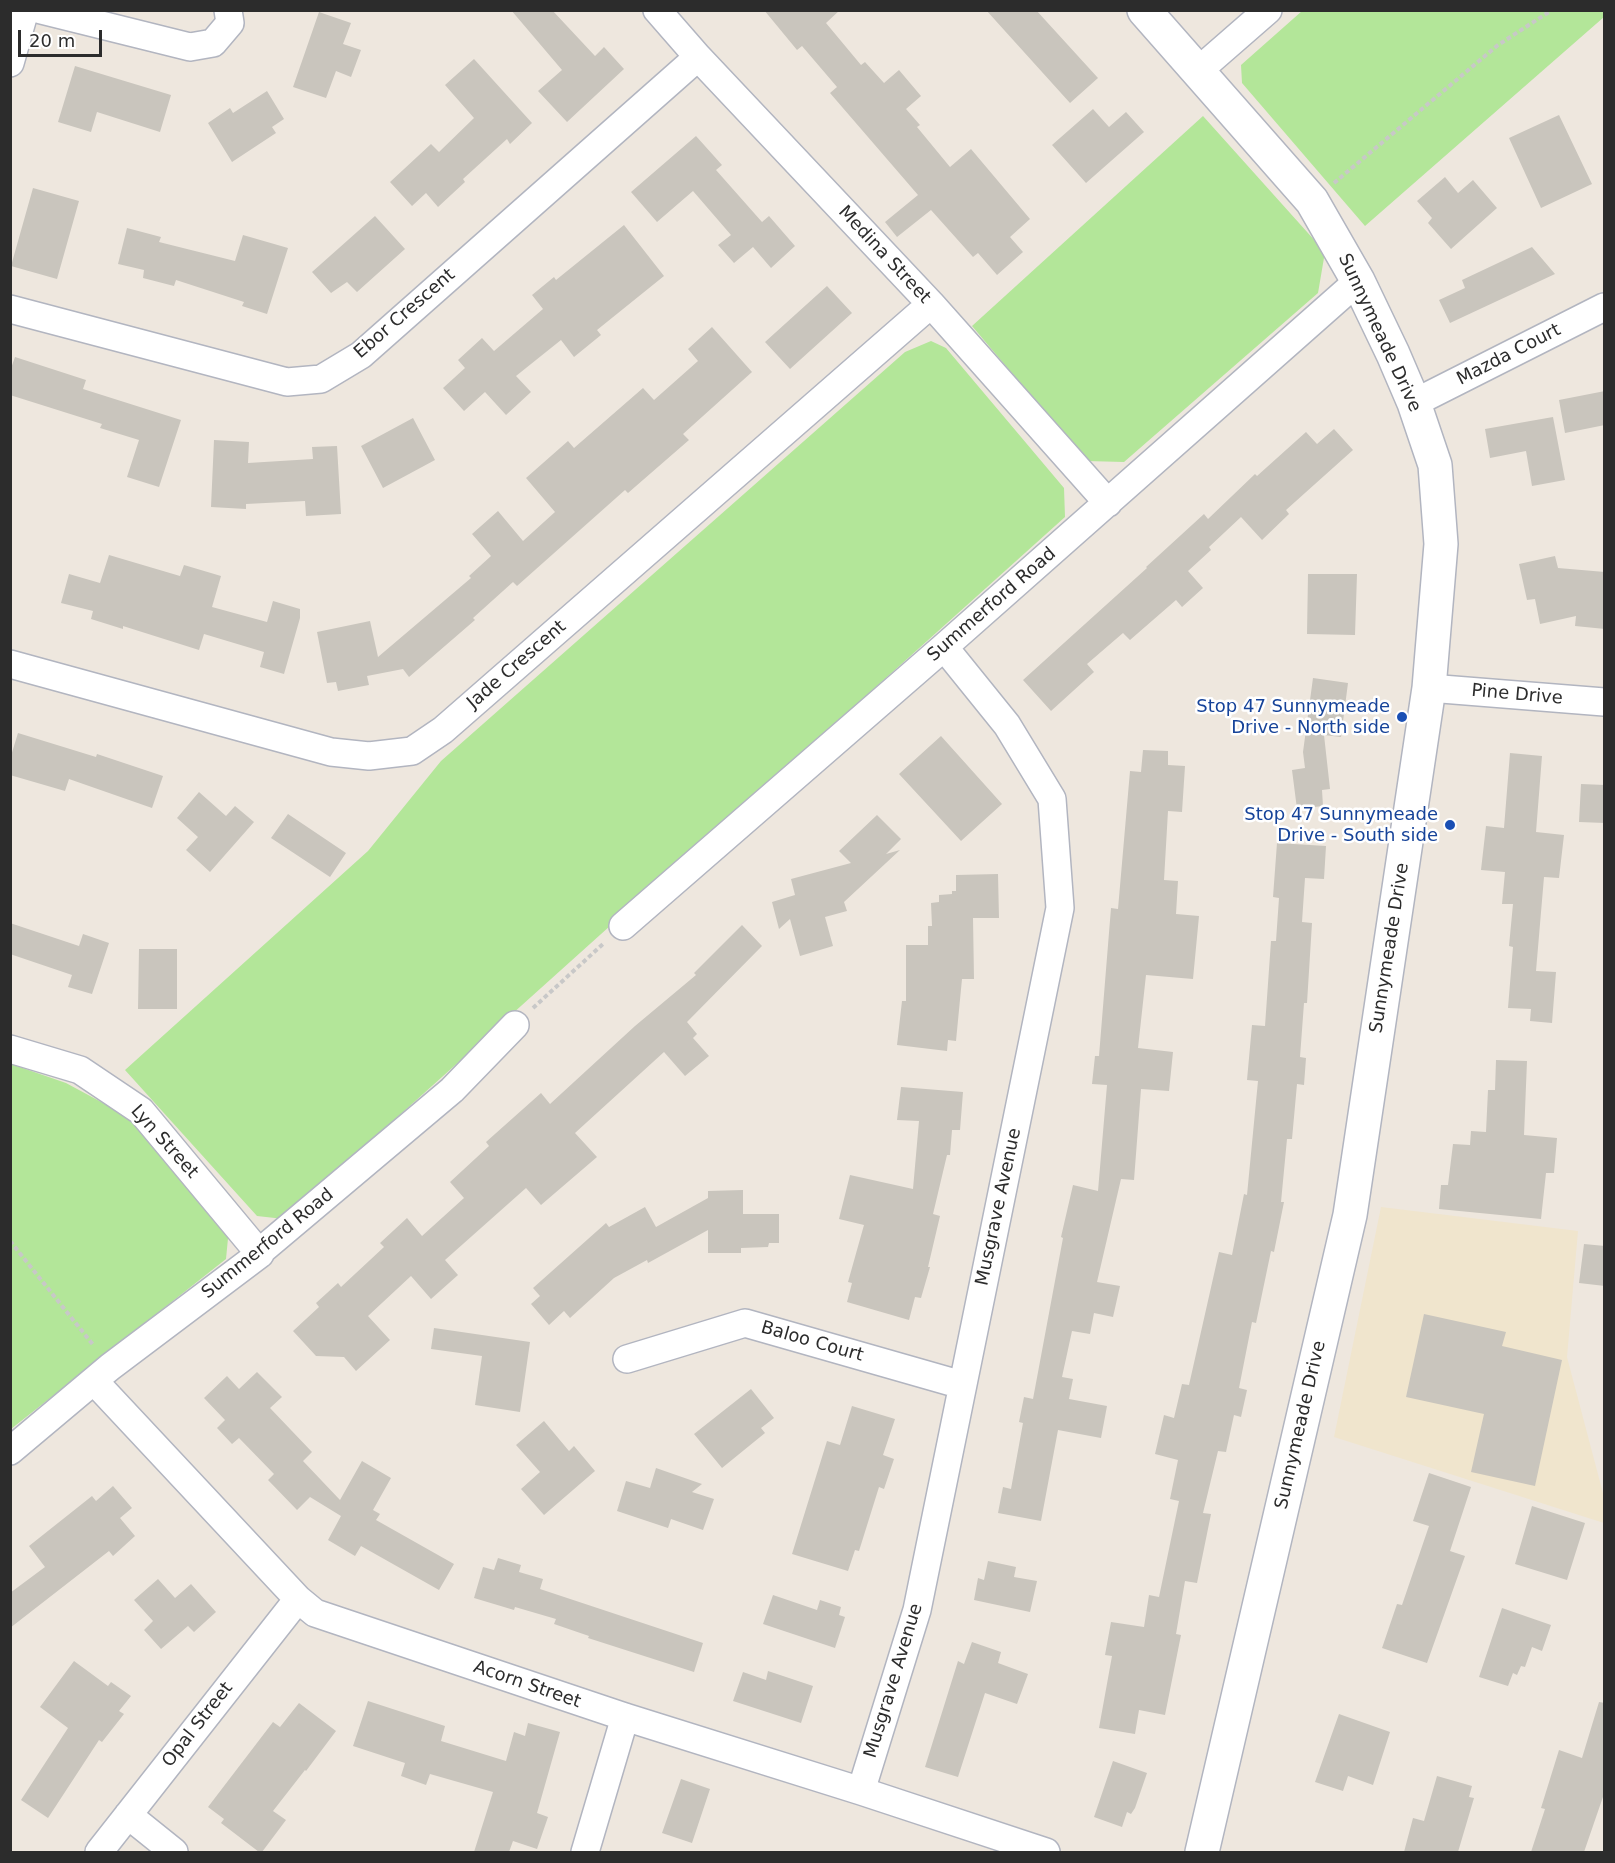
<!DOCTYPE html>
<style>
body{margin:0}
#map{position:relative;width:1615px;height:1863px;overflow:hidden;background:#eee7de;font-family:"DejaVu Sans",sans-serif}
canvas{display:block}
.frame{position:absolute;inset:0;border:12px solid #2c2c2c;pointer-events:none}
.scale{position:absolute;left:18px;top:30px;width:84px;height:27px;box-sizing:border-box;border:3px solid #2c2c2c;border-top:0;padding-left:8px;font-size:18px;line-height:21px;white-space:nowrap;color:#2c2c2c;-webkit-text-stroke:4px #fff;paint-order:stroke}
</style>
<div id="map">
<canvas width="1615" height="1863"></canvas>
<div class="frame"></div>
<div class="scale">20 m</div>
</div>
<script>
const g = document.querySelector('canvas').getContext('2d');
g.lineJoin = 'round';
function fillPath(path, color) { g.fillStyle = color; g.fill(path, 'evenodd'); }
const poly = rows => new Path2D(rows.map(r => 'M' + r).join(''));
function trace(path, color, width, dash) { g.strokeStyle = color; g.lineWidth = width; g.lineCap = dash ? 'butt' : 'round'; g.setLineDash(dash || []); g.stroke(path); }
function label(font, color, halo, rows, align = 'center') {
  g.font = font + ' "DejaVu Sans",sans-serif'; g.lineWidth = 5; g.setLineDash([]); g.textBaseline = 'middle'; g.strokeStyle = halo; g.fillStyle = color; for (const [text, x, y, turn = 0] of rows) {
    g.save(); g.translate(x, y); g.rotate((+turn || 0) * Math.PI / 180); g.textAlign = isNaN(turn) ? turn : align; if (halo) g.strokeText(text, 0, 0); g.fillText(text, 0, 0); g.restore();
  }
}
const education = poly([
 [1381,1207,1578,1231,1567,1357,1604,1497,1604,1523,1334,1437]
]);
const green = poly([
 [1302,11,1604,10,1604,17,1365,226,1242,83,1241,65],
 [1203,116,1325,252,1318,293,1124,462,1086,461,972,326],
 [931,341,946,348,1064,488,1065,517,284,1219,257,1216,125,1070,368,851,441,761,905,352],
 [11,1064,66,1083,129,1117,229,1228,226,1259,11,1429]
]);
const building = poly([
 [511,10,552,10,595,56,604,47,624,69,567,122,538,91,562,70],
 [764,10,840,10,826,23,861,65,865,62,884,83,899,70,921,96,906,109,920,125,917,127,950,167,971,149,1030,219,1010,237,1023,252,997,275,978,253,973,257,931,210,897,237,885,222,918,195,830,93,837,87,802,46,797,50],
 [986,10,1036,10,1098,78,1070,103],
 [319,12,351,23,343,44,361,50,351,77,336,71,326,98,293,87],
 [474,59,532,123,510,144,507,139,463,179,465,182,438,207,426,193,412,206,390,182,431,144,439,152,474,118,445,85],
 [75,66,171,95,160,132,97,112,91,132,58,122],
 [267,91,284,119,272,127,276,133,232,162,208,123,230,108,233,113],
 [1093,109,1109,127,1126,112,1144,132,1086,183,1052,145],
 [1559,115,1592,184,1541,208,1509,138],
 [696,136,722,165,716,170,762,222,769,216,795,246,771,268,753,247,734,263,718,245,731,235,693,191,657,222,631,192],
 [1445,177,1458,193,1473,180,1497,208,1451,249,1428,223,1432,218,1417,201],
 [33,188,79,201,57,279,11,266],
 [375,216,405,249,357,292,347,282,331,293,312,272],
 [624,225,664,276,597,330,601,335,574,357,561,340,516,376,531,392,506,415,485,392,464,411,443,388,465,368,458,360,482,338,494,351,543,309,532,295,554,277,556,280],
 [127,228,161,237,159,242,235,261,243,235,288,248,267,314,242,306,244,302,176,280,174,286,143,278,144,270,118,264],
 [1532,247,1555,274,1450,323,1439,300,1465,288,1462,280],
 [827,286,852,313,790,369,765,342],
 [712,327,752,372,683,434,689,440,628,493,625,490,517,586,513,582,473,618,475,620,409,677,403,669,367,676,369,685,338,691,336,682,327,683,317,632,370,621,378,657,471,578,469,576,491,556,472,534,498,511,523,541,555,512,526,478,568,441,574,448,643,388,654,400,698,361,688,349],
 [15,357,86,380,83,389,181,420,159,487,127,477,139,440,100,428,102,424,10,395,10,371],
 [1605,391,1605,425,1565,433,1559,400],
 [1553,417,1565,480,1532,486,1526,451,1490,458,1485,429],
 [413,418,435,460,383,488,361,446],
 [1334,429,1353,450,1286,510,1289,514,1262,540,1241,517,1209,547,1211,550,1188,571,1203,588,1182,607,1176,600,1130,640,1123,633,1087,664,1094,672,1051,711,1023,680,1147,568,1146,567,1204,514,1208,519,1255,474,1257,476,1306,432,1317,444],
 [214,440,249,442,248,463,313,459,312,447,337,446,341,514,306,516,305,501,246,504,246,509,211,507],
 [109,555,180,576,184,565,221,576,212,607,267,622,273,601,300,609,300,618,284,674,260,667,264,652,204,634,199,650,123,626,123,629,91,619,93,611,61,603,69,574,100,583],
 [1555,556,1558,568,1605,572,1605,629,1575,626,1576,616,1540,624,1535,599,1527,600,1519,564],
 [1308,574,1357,574,1355,635,1307,634],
 [1313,678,1348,683,1341,737,1324,735,1330,789,1322,790,1323,806,1297,809,1292,770,1305,768,1303,752],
 [18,733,96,757,97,754,163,776,152,808,69,779,65,791,10,775,10,759],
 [941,736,1002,804,961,841,899,774],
 [1143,750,1168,751,1168,765,1185,766,1182,812,1168,811,1164,880,1178,881,1176,914,1199,916,1193,979,1146,975,1138,1048,1173,1052,1169,1091,1141,1089,1134,1180,1121,1179,1097,1282,1120,1286,1113,1317,1094,1313,1090,1334,1072,1331,1062,1377,1073,1379,1069,1399,1107,1406,1101,1438,1058,1430,1041,1521,998,1513,1003,1487,1011,1489,1023,1423,1019,1422,1024,1397,1033,1399,1063,1238,1061,1237,1073,1185,1098,1191,1107,1085,1092,1084,1095,1056,1099,1056,1111,908,1118,909,1130,771,1141,772],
 [1510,753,1542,756,1536,832,1564,835,1559,878,1544,877,1536,971,1556,972,1552,1023,1530,1021,1531,1009,1508,1008,1513,947,1509,946,1513,904,1502,904,1505,872,1481,870,1486,826,1504,828],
 [1581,784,1605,785,1605,823,1579,822],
 [199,792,226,816,235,806,254,822,210,872,186,850,198,837,177,818],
 [288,814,346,853,330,877,271,838],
 [877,815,901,839,886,854,900,850,844,902,847,911,825,917,833,946,800,956,790,919,779,929,772,902,795,895,791,879,851,863,839,851],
 [1277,843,1326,846,1324,879,1305,878,1302,922,1312,923,1307,1003,1304,1003,1300,1057,1306,1058,1304,1085,1297,1084,1292,1139,1287,1139,1281,1202,1284,1202,1274,1252,1271,1251,1256,1323,1252,1322,1239,1388,1247,1390,1241,1417,1234,1415,1226,1452,1218,1451,1203,1513,1211,1514,1197,1583,1185,1581,1176,1634,1181,1635,1165,1715,1139,1710,1135,1734,1099,1728,1112,1656,1105,1655,1111,1622,1144,1627,1149,1595,1159,1597,1179,1501,1170,1499,1178,1460,1155,1454,1164,1415,1174,1418,1182,1384,1189,1385,1219,1252,1232,1255,1244,1194,1247,1195,1258,1081,1247,1080,1252,1025,1265,1026,1271,941,1276,941,1279,898,1273,897],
 [998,874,999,918,973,918,974,979,962,979,956,1041,948,1040,947,1051,897,1045,902,1001,906,1001,906,945,928,945,928,926,932,926,931,903,939,902,939,895,952,894,952,891,956,891,956,875],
 [10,923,79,946,83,934,109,943,92,994,68,987,72,975,10,954],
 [742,925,762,946,687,1022,697,1034,693,1038,709,1056,685,1076,664,1052,575,1133,597,1157,541,1205,526,1188,445,1260,458,1275,431,1299,411,1276,368,1316,390,1340,356,1371,344,1357,316,1356,293,1331,319,1307,316,1303,338,1283,341,1287,384,1247,380,1243,407,1218,422,1236,464,1198,450,1182,489,1146,486,1142,541,1093,550,1104,635,1026,696,975,694,973],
 [139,949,177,949,177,1009,138,1009],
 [1496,1060,1527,1061,1524,1135,1557,1138,1554,1173,1546,1173,1541,1219,1439,1209,1441,1185,1448,1185,1453,1144,1470,1145,1471,1131,1486,1132,1488,1090,1495,1090],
 [901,1087,963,1092,960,1130,952,1130,950,1155,947,1155,933,1214,940,1216,928,1267,930,1267,921,1298,915,1297,909,1320,847,1302,852,1283,848,1282,864,1225,839,1219,850,1175,913,1189,919,1121,897,1120],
 [743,1190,743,1214,779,1214,779,1243,769,1243,768,1247,741,1248,741,1253,708,1253,708,1230,648,1263,647,1260,614,1278,570,1318,564,1311,549,1325,531,1304,540,1296,533,1288,606,1223,609,1227,645,1207,656,1227,708,1198,708,1191],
 [1584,1244,1605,1246,1605,1286,1579,1283],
 [1424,1314,1506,1332,1502,1346,1562,1360,1535,1486,1471,1472,1484,1414,1406,1397],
 [434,1328,530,1342,520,1412,475,1405,482,1356,431,1349],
 [257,1372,282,1397,270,1408,312,1452,303,1461,340,1500,362,1461,391,1478,373,1510,380,1514,376,1520,454,1564,439,1590,361,1546,355,1556,328,1540,341,1516,310,1497,297,1510,268,1480,274,1474,239,1438,232,1444,217,1428,225,1420,204,1398,227,1376,239,1389],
 [751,1389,774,1418,761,1428,765,1433,722,1468,694,1434],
 [852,1406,895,1419,883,1455,894,1459,884,1489,879,1487,859,1551,855,1550,848,1571,792,1554,827,1441,840,1445],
 [544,1421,569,1451,574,1446,595,1471,544,1515,521,1489,540,1472,516,1445],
 [656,1468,702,1484,692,1492,714,1499,703,1530,671,1519,668,1528,617,1511,626,1481,650,1488],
 [1429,1473,1471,1487,1450,1551,1465,1556,1427,1663,1382,1648,1397,1604,1402,1605,1429,1526,1413,1521],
 [113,1486,132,1508,120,1518,135,1536,113,1556,109,1551,10,1628,10,1593,45,1567,29,1546,92,1496,96,1501],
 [1532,1506,1585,1523,1567,1580,1515,1564],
 [498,1558,521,1565,519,1572,543,1579,540,1589,703,1643,694,1672,588,1638,589,1636,554,1624,556,1619,515,1607,514,1610,474,1598,483,1567,494,1570],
 [988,1561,1016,1567,1014,1577,1037,1581,1030,1612,974,1600,978,1578,984,1580],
 [158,1579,175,1598,191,1584,216,1612,194,1632,188,1626,161,1649,144,1630,153,1621,134,1600],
 [773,1595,817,1610,820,1600,841,1607,839,1615,845,1617,835,1648,763,1624],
 [1502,1608,1551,1625,1542,1651,1532,1647,1525,1667,1521,1666,1517,1675,1513,1673,1508,1686,1479,1677],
 [972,1642,1001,1652,998,1663,1028,1674,1017,1704,985,1693,958,1777,925,1767,958,1661,964,1664],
 [74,1661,108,1686,111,1682,131,1696,119,1711,124,1714,102,1742,99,1740,48,1818,21,1800,68,1728,40,1707],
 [768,1671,813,1686,801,1723,733,1701,743,1672,766,1680],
 [368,1701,445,1726,441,1741,506,1761,514,1732,525,1736,528,1723,560,1732,537,1813,548,1817,537,1849,513,1841,509,1852,474,1852,493,1792,430,1774,426,1785,401,1776,405,1763,353,1746],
 [1599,1702,1605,1703,1605,1791,1584,1852,1531,1852,1545,1809,1541,1808,1559,1750,1582,1758],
 [299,1703,336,1731,306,1771,305,1770,273,1811,286,1820,262,1852,259,1852,221,1823,224,1819,208,1807,273,1722,280,1727],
 [1339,1714,1390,1732,1373,1785,1348,1776,1343,1791,1315,1782],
 [1113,1761,1147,1773,1135,1808,1131,1814,1127,1812,1122,1827,1094,1817],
 [1437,1776,1472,1786,1469,1797,1474,1798,1458,1852,1404,1852,1413,1818,1424,1821],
 [681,1779,710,1789,692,1843,662,1833]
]);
const path = poly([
 [1334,183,1498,45,1552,10],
 [533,1008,603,944],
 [10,1241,94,1346]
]);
const minor = poly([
 [41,10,190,47,213,43,230,23,228,10],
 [657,10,698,57,931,304,1108,503],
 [10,63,25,10],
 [1198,71,1268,10],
 [10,309,287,382,321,379,361,355,698,57],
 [1414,403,1604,307],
 [10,664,331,752,369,756,412,751,443,730,931,304],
 [1429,688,1604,702],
 [623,926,944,647,1358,281],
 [10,1049,80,1070,141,1111,260,1254],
 [627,1359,745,1323,962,1385],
 [94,1381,298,1599,315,1613,625,1717,861,1791,1046,1852],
 [10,1451,110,1367,260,1254,262,1250,452,1090,515,1025],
 [861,1791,917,1610,1060,908,1052,799,1007,725,944,647],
 [128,1815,174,1852],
 [99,1852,298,1599],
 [585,1852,625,1717]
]);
const tertiary = poly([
 [1144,10,1312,201,1358,281,1393,354,1414,403,1435,465,1441,544,1429,688,1350,1215,1202,1852]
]);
const markers = [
 [1402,717,6,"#1a4fb4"],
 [1450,825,6,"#1a4fb4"]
];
const streetNames = [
 ["Medina Street",884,255,47],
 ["Ebor Crescent",405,314,-41],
 ["Sunnymeade Drive",1379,333,65],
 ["Mazda Court",1509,355,-27],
 ["Summerford Road",992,605,-41],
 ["Jade Crescent",517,665,-41],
 ["Pine Drive",1517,695,5],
 ["Sunnymeade Drive",1390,948,-81],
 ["Lyn Street",164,1142,48],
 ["Musgrave Avenue",999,1207,-78],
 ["Summerford Road",268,1244,-39],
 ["Baloo Court",812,1342,16],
 ["Sunnymeade Drive",1301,1425,-77],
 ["Musgrave Avenue",894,1681,-73],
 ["Acorn Street",527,1685,19],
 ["Opal Street",198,1725,-52]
];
const transitNames = [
 ["Stop 47 Sunnymeade",1390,707],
 ["Drive - North side",1390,728],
 ["Stop 47 Sunnymeade",1438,815],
 ["Drive - South side",1438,836]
];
fillPath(education, '#f0e5cd');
fillPath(green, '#b3e699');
fillPath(building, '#c9c5bd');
trace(minor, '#b2b5c0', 30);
trace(tertiary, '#b2b5c0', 36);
trace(path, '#c8c8c8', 4, [4.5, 3]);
trace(minor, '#fff', 27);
trace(tertiary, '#fff', 33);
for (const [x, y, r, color] of markers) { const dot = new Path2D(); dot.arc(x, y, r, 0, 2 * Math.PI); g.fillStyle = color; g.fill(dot); trace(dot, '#fff', 2); }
label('18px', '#2c2c2c', '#fff', streetNames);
label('18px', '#164399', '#fff', transitNames, 'right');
</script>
